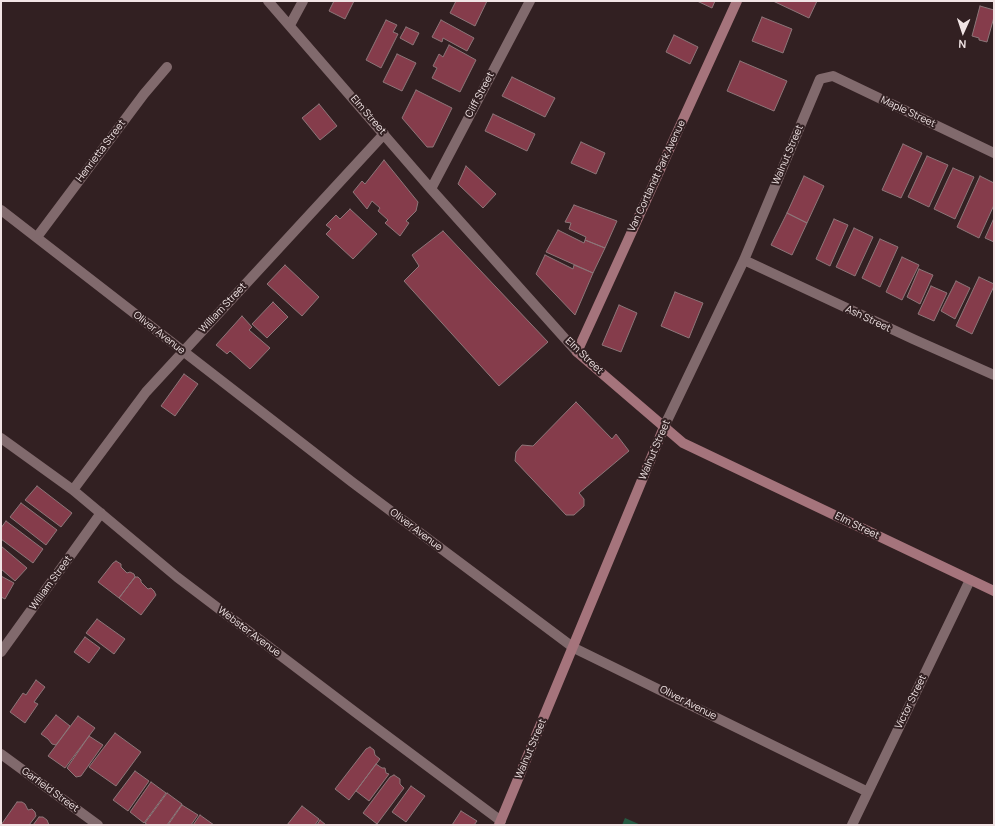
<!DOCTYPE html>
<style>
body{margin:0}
#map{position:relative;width:995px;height:826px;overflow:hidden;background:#322022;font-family:Manrope,sans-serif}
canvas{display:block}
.frame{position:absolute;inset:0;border:2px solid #f1e4e5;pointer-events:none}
.north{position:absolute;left:943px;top:12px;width:40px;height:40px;-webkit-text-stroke:3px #322022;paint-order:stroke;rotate:183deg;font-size:11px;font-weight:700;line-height:16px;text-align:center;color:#f1e4e5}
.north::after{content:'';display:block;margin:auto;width:14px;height:18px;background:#f1e4e5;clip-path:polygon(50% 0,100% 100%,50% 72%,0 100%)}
</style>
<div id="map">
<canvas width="995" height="826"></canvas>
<div class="frame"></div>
<div class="north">N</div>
</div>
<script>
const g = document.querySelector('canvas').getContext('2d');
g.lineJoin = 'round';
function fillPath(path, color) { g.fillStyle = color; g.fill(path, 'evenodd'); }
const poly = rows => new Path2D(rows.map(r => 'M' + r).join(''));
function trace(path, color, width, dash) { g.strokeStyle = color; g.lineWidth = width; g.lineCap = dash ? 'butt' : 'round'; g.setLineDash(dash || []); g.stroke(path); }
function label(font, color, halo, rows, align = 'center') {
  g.font = font + ' Manrope,sans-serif'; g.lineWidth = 4; g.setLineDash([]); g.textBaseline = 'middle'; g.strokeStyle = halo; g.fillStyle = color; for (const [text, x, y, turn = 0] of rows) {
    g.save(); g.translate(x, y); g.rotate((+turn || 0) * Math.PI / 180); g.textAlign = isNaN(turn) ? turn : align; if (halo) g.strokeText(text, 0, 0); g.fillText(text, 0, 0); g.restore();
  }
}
const green = poly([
 [625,818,641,825,622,825]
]);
const building = poly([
 [334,1,354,1,345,19,329,11,334,1],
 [456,1,487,1,475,26,450,13,456,1],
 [697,1,715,1,712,8,697,1],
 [773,1,817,1,809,18,773,1],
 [980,6,994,10,994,17,987,42,979,40,979,38,972,36,980,6],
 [762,17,792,29,783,53,752,41,762,17],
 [386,20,397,25,393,32,398,34,381,68,366,60,386,20],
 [441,20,474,38,467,51,443,38,442,42,432,37,441,20],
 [406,27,419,33,413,45,400,38,406,27],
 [674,35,698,47,690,64,666,52,674,35],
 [449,45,476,60,460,92,432,78,437,68,433,66,439,54,443,57,449,45],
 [397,54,416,63,402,91,383,82,397,54],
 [740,61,787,81,774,111,727,91,740,61],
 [512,77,555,98,545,117,502,96,512,77],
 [416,90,452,108,433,147,427,147,402,118,416,90],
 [319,104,337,126,320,140,302,118,319,104],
 [493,114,535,134,527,151,485,131,493,114],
 [581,142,605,153,596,174,571,163,581,142],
 [903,144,922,153,901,198,882,190,903,144],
 [927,156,948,165,929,207,908,197,927,156],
 [384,160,418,202,416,211,406,221,409,223,400,236,385,223,388,220,378,211,380,208,372,201,367,209,353,192,362,181,365,184,384,160],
 [466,166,496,194,483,208,458,184,466,166],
 [953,168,974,177,955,219,934,209,953,168],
 [804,176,824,186,807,223,787,213,804,176],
 [980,176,994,183,994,205,979,238,957,227,980,176],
 [574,205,617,221,605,248,585,240,586,237,569,229,571,223,565,222,574,205],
 [350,209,377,234,353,259,326,234,331,229,326,225,336,215,340,219,350,209],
 [787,213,807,223,792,255,771,245,787,213],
 [994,218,994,242,985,238,994,218],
 [834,219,848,225,830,266,816,259,834,219],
 [854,228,873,237,855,276,836,267,854,228],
 [558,230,584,243,585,240,605,248,593,273,546,252,558,230],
 [443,231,548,342,499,386,404,281,419,266,412,255,443,231],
 [880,239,898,247,880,287,862,278,880,239],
 [545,255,573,269,574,265,593,273,575,315,536,274,545,255],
 [902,257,919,265,902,300,886,292,902,257],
 [285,265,319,297,302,316,267,284,285,265],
 [919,269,933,275,920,304,907,297,919,269],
 [979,277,994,284,994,286,972,334,956,326,979,277],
 [956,281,970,288,955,319,941,311,956,281],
 [931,286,947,293,934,321,918,314,931,286],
 [675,292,703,303,689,338,661,326,675,292],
 [273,302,288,317,267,338,252,324,273,302],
 [619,305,637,313,621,352,602,345,619,305],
 [242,316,252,327,249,330,270,348,250,369,230,351,227,354,216,345,242,316],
 [184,374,198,384,175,416,161,406,184,374],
 [576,402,612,439,616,434,629,451,579,493,584,499,584,506,574,515,566,515,515,461,516,452,522,445,533,446,576,402],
 [37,486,72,513,61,527,25,500,37,486],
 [21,503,57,530,46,545,10,517,21,503],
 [6,521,43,549,33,563,1,539,1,528,6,521],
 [1,546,27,568,15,581,1,569,1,546],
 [116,561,121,564,121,567,127,573,130,572,134,574,135,577,119,598,98,582,113,563,116,561],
 [1,576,14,583,5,599,1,597,1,576],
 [135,577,138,577,141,580,141,582,148,589,151,588,154,591,156,595,141,615,119,598,135,577],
 [97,619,125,639,114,654,86,633,97,619],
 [85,637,100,648,89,663,74,652,85,637],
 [36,680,45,687,34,702,38,704,25,723,10,712,23,693,26,695,36,680],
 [56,715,70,726,56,745,52,744,48,739,41,734,56,715],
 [78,716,95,728,65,768,48,756,78,716],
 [115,733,141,752,116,786,89,767,115,733],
 [89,736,103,745,81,776,76,777,67,768,89,736],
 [370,747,374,750,375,755,380,759,349,800,335,789,366,749,370,747],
 [376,764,382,768,385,768,386,773,389,774,369,801,356,791,376,764],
 [135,771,149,781,128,811,113,800,135,771],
 [394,775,400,779,400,784,404,788,377,824,363,813,390,777,394,775],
 [151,782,166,793,144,823,130,812,151,782],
 [411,786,425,796,406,822,392,812,411,786],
 [167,793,182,804,167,825,148,825,145,823,167,793],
 [17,802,22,802,25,804,28,810,32,809,35,812,36,816,29,825,1,825,17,802],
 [182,805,198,815,191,825,168,825,182,805],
 [302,806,319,819,315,825,287,825,302,806],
 [461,811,477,821,474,825,452,825,461,811],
 [200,815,214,825,193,825,200,815],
 [39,817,43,817,47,820,49,825,33,825,39,817],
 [320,820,326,825,317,825,320,820]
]);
const street = poly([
 [268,1,431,189,577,352],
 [290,25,303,1],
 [431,189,530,1],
 [1,210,352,482,574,648,868,792],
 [37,237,144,94,167,67],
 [744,260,913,339,994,375],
 [664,427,744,260,820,79,833,76,994,153],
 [1,438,73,490,177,577,355,712,501,821],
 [73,490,146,392,384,134],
 [1,652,101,513],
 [1,754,98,825],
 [852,825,970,580]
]);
const secondary = poly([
 [737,1,577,352,683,443,994,591],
 [499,825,664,427]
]);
const streetNames = [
 ["Cliff Street",480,95,-62],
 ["Maple Street",908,112,25],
 ["Elm Street",368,115,49],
 ["Henrietta Street",101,151,-53],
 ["Walnut Street",788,155,-67],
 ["Van Cortlandt Park Avenue",657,176,-65],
 ["William Street",223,308,-47],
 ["Ash Street",868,319,25],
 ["Oliver Avenue",159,333,38],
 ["Elm Street",584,356,44],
 ["Walnut Street",655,450,-67],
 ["Elm Street",857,526,26],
 ["Oliver Avenue",416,530,37],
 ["William Street",51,583,-54],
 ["Webster Avenue",249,632,37],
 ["Victor Street",911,702,-64],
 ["Oliver Avenue",688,703,27],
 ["Walnut Street",531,749,-67],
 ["Garfield Street",50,790,36]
];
fillPath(green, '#255942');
fillPath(building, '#853c4b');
trace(building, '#8d7679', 1);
trace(street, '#816a6d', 10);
trace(secondary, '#a5747c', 10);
label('10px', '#f1e4e5', '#322022', streetNames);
</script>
